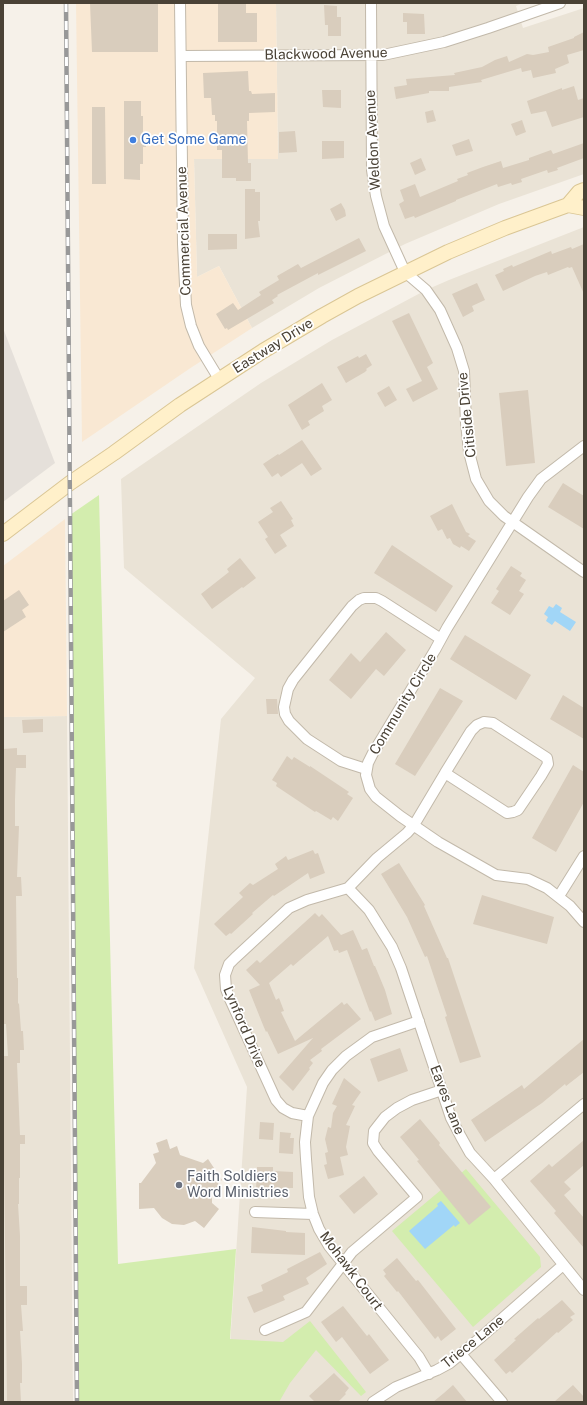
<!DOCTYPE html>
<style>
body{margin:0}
#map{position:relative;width:587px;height:1405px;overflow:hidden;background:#f6f1e9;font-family:"Public Sans",sans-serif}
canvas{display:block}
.frame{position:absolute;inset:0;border:4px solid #4a4236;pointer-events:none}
</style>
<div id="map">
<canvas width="587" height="1405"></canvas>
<div class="frame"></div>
</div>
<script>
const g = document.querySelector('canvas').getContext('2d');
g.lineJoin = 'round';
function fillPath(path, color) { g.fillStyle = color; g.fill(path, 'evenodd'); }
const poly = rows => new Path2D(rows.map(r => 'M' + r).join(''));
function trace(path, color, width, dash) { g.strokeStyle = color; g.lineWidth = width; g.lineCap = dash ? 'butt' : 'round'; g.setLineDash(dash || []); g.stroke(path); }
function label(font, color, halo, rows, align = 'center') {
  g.font = font + ' "Public Sans",sans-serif'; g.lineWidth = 3.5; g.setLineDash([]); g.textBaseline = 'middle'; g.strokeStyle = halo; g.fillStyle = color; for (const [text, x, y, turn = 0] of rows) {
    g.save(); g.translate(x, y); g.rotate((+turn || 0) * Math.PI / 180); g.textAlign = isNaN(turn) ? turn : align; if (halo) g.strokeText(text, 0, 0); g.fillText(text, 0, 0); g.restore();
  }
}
const residential = poly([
 [276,3,523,3,516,6,523,28,584,8,584,174,499,204,405,244,319,288,252,328,219,266,197,277,194,159,278,159],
 [584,227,584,1402,215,1402,227,1391,247,1087,194,968,221,719,255,678,124,568,121,479,261,383,332,340,426,290,449,280],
 [67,716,73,1402,3,1402,3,717]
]);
const commercial = poly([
 [76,3,276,3,278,159,194,159,197,277,219,266,252,328,189,369,82,442],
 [65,519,67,716,3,717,3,566]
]);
const industrial = poly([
 [3,328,55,463,3,502]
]);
const green = poly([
 [99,495,118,1264,236,1249,230,1339,283,1342,310,1321,366,1392,361,1396,316,1350,290,1383,279,1402,79,1402,70,515],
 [466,1169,540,1257,541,1267,473,1327,392,1231]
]);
const water = poly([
 [556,604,562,608,560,612,576,622,570,631,555,621,552,625,546,621,548,617,544,614,549,606,553,608],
 [441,1201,460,1223,455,1227,454,1225,425,1249,409,1231,438,1206,437,1204]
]);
const building = poly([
 [90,3,158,3,158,52,92,52],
 [218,3,246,3,246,13,257,13,257,42,218,42],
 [324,5,337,6,337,17,341,17,341,36,328,36,328,25,325,25],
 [403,13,424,14,425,34,407,34,407,22,403,22],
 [584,32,584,50,567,55,569,63,555,69,556,73,533,78,531,70,522,72,521,68,481,80,482,82,449,87,449,91,429,91,429,93,396,99,394,87,407,85,406,79,455,75,454,73,482,67,495,60,507,56,509,62,527,54,533,55,549,52,548,47,574,38,574,37],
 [248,71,249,91,251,91,252,94,275,93,275,112,249,113,249,121,247,121,248,163,251,163,251,181,236,181,236,178,222,178,222,150,217,150,217,121,215,121,215,115,212,115,211,98,204,98,203,73],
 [574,86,578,100,584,98,584,117,552,127,546,111,531,114,527,101,562,88,562,90],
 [322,90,341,90,341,108,323,107],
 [124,101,141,101,141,116,143,116,143,133,146,133,146,147,143,147,143,164,140,164,140,180,124,179],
 [92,107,105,107,106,184,92,184],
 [433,110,436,121,427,123,425,112],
 [522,120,526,132,516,136,511,124],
 [295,131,297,152,279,153,279,132],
 [469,139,473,151,456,156,452,145],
 [322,141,344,141,344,158,322,159],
 [584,143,584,158,557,168,558,170,548,173,547,170,521,179,522,182,512,185,511,183,498,187,497,184,456,200,456,201,415,218,414,216,405,219,399,204,404,201,400,190,415,184,420,197,458,181,457,179,468,175,467,173,483,167,501,161,503,168,529,160,529,158,551,150,553,154],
 [421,158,426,170,415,175,410,163],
 [245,189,255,189,255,192,260,192,260,221,258,221,260,237,245,239],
 [341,203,345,210,346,216,336,221,330,209],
 [208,234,237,234,237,249,208,250],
 [359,238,366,251,318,275,318,273,277,295,278,296,272,300,274,303,228,330,227,328,225,329,216,314,233,303,238,310,261,295,259,292,279,280,277,276,298,264,301,268],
 [584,244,584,294,572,267,569,268,568,267,548,275,547,272,535,276,503,291,495,275,504,271,503,269,512,265,513,267,551,251,552,254,571,247,572,249],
 [477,283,485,300,472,306,474,311,463,317,452,294],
 [409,313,433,363,427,367,438,389,413,402,406,389,422,381,392,321],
 [366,354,372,365,366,369,367,370,365,372,346,383,337,367,358,356,359,358],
 [322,383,332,400,322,406,324,411,308,421,310,425,302,430,288,405],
 [389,386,397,400,385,407,377,393],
 [528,390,535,463,506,466,499,393],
 [302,440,322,469,311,476,302,463,281,477,278,473,272,477,263,464,278,454,279,455],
 [563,483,584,496,584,529,548,507],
 [281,501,293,519,291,520,294,526,280,535,287,546,275,554,265,539,268,537,258,522,273,512,270,508],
 [452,504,466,532,470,534,468,536,476,541,469,551,461,546,460,548,453,544,450,538,447,539,442,529,438,531,430,516],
 [392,545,453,586,436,612,374,573],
 [240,558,256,578,243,588,242,587,212,609,201,594,229,572,227,569],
 [511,566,522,573,520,576,526,580,519,591,524,594,510,615,491,603,499,591,496,589],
 [19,590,29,605,22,610,26,617,3,632,3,601],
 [386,632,406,650,384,676,376,669,351,699,329,680,351,653,360,662],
 [465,635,531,675,516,700,450,659],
 [440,688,463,701,415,776,395,764],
 [563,695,584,708,584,739,550,719],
 [266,699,277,699,278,714,267,714],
 [43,719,43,732,23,733,22,720],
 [17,748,17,755,26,755,26,768,16,768,15,800,15,826,19,826,17,877,21,877,22,896,16,896,17,978,18,978,18,1004,19,1003,21,1031,23,1031,24,1050,20,1050,20,1063,17,1063,20,1135,25,1135,25,1144,20,1144,20,1178,19,1178,19,1204,18,1204,20,1236,20,1286,27,1286,27,1305,21,1305,23,1331,20,1331,22,1364,22,1383,20,1383,21,1402,7,1402,3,1082,4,1056,8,1056,6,1024,3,1024,3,749],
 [287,756,292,760,294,757,310,767,310,766,349,792,347,794,353,798,338,821,333,817,331,820,316,811,315,812,276,786,277,783,272,780],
 [573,765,584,772,584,802,556,852,532,838],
 [313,850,315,854,318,853,325,873,310,879,308,873,274,896,273,895,252,913,253,914,231,934,230,933,226,936,214,924,243,897,239,893,250,883,253,885,278,869,275,864,286,856,288,860],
 [399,863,425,905,424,906,447,958,448,958,481,1057,460,1063,445,1017,447,1016,427,956,425,957,407,917,381,874],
 [482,895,554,917,547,944,473,924],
 [315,913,319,917,322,914,341,935,353,930,362,950,367,948,374,966,375,966,385,990,392,1014,375,1021,371,1011,370,1012,347,950,339,953,338,950,334,951,328,936,293,966,291,964,269,983,276,1000,279,998,284,1011,281,1012,295,1041,342,1002,344,1005,347,1003,361,1019,321,1049,322,1051,310,1060,313,1063,309,1068,310,1069,293,1091,279,1077,313,1038,278,1054,267,1031,266,1032,263,1025,249,990,260,985,246,970,257,960,260,963],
 [584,1039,584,1072,566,1086,565,1084,542,1103,485,1142,471,1120,522,1085,524,1089],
 [400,1048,408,1071,378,1082,370,1059],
 [344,1078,361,1092,352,1105,355,1106,346,1125,350,1126,346,1147,348,1155,340,1157,344,1175,328,1179,324,1165,327,1164,325,1153,328,1152,325,1139,328,1127,331,1128,333,1113,337,1106,332,1104],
 [420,1119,440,1143,439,1145,491,1207,469,1225,417,1161,419,1160,400,1137],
 [260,1122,274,1123,273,1140,259,1139],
 [280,1132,291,1133,290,1138,294,1138,293,1154,279,1153],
 [167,1139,170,1149,177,1146,180,1155,203,1163,208,1159,222,1180,218,1183,219,1186,212,1192,212,1203,219,1209,204,1228,195,1221,184,1225,172,1224,162,1218,154,1208,139,1209,139,1183,141,1183,156,1163,153,1154,159,1152,156,1143],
 [584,1140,584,1165,564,1182,571,1189,564,1195,584,1218,584,1248,554,1213,556,1211,530,1181,549,1164,552,1167],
 [257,1167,273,1167,273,1171,293,1172,293,1188,288,1188,288,1194,277,1193,277,1191,256,1190],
 [364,1176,378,1194,354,1214,339,1196],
 [252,1227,286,1231,286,1232,305,1233,305,1255,251,1253],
 [320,1252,327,1264,306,1278,309,1284,283,1296,285,1300,254,1313,247,1297,263,1291,261,1285,288,1272,287,1269],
 [397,1258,416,1281,418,1280,456,1329,441,1341,438,1336,435,1339,398,1291,397,1292,384,1276,386,1274,383,1270],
 [562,1300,575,1314,570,1317,573,1320,558,1333,557,1332,512,1373,510,1371,506,1374,494,1360,516,1340,514,1339,538,1318,539,1319],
 [343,1306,367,1336,369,1334,389,1360,370,1374,342,1337,336,1342,321,1322],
 [334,1373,349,1388,345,1393,346,1394,338,1402,315,1402,309,1396],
 [453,1385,467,1402,433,1402,444,1393],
 [573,1385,584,1397,584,1402,554,1402]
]);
const street = poly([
 [180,3,183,244,186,305,191,326,199,346,219,379],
 [371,3,372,170,376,196,384,226,405,272,426,290,440,310,457,348,464,371,466,423,469,452,476,479,489,501,504,516,584,572],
 [181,56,383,55,444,42,488,28,560,3],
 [584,446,541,479,528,497,447,628,435,650,373,753,368,763,366,775,370,789,376,797,400,816,438,842,496,875,528,879,547,888,570,906,584,922],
 [484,722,493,723,547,758,548,764,541,776,518,810,513,812,507,813,445,773,471,731,477,725,484,722],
 [366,769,341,761,307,739,289,721,285,714,284,707,288,689,293,680,352,606,359,600,364,598,376,598,382,601,441,639],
 [348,888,369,910,392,947,401,968,451,1118,461,1137,470,1153,494,1179,584,1290],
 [348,888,377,858,407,833,414,825,445,773],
 [559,896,584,856],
 [419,1021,372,1037,346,1056,332,1070,323,1083,308,1116,305,1142,306,1159,309,1197,313,1214,319,1229,329,1246,419,1357,429,1374],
 [308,1116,292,1113,283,1108,276,1100,229,997,226,989,225,975,229,964,235,958,289,908,307,900,348,888],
 [494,1179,584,1104],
 [255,1212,313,1214],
 [265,1330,306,1312,352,1252,417,1197,378,1151,373,1143,374,1131,385,1117,397,1108,412,1100,442,1090],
 [461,1354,502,1402],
 [373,1402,396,1387,437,1370,450,1363,480,1338,563,1265]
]);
const secondary = poly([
 [568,205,579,192,584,190],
 [3,534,70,483,114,453,180,405,263,351,322,316,358,296,448,252,505,228,568,205,584,208]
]);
const rail = poly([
 [66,3,77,1402]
]);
const markers = [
 [133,140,4,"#3f7fe0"],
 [179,1185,4,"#6b7280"]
];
const streetNames = [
 ["Blackwood Avenue",326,54,-1],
 ["Weldon Avenue",373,140,-93],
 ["Commercial Avenue",184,231,-92],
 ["Eastway Drive",273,346,-32],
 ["Citiside Drive",467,415,-96],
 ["Community Circle",403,704,-59],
 ["Lynford Drive",244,1027,67],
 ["Eaves Lane",447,1100,69],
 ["Mohawk Court",351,1271,53],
 ["Triece Lane",473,1342,-39]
];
const shopNames = [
 ["Get Some Game",141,140]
];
const worshipNames = [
 ["Faith Soldiers",187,1177],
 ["Word Ministries",187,1193]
];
fillPath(residential, '#eae3d6');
fillPath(commercial, '#f9e8d3');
fillPath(industrial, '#e5e0da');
fillPath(green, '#d3edae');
fillPath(water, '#a1d6f7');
fillPath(building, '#d9cdbd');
trace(street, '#c2b9aa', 12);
trace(secondary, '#dac695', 16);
trace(street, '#fff', 10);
trace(secondary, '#fff0ca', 14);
trace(rail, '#989898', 4.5);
trace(rail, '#fff', 3, [9]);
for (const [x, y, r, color] of markers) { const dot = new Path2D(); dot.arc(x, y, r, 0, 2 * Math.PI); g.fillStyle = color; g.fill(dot); trace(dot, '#fff', 1.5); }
label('14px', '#4a4236', '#fff', streetNames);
label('14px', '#366cbe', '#fff', shopNames, 'left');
label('14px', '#5b616d', '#fff', worshipNames, 'left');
</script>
